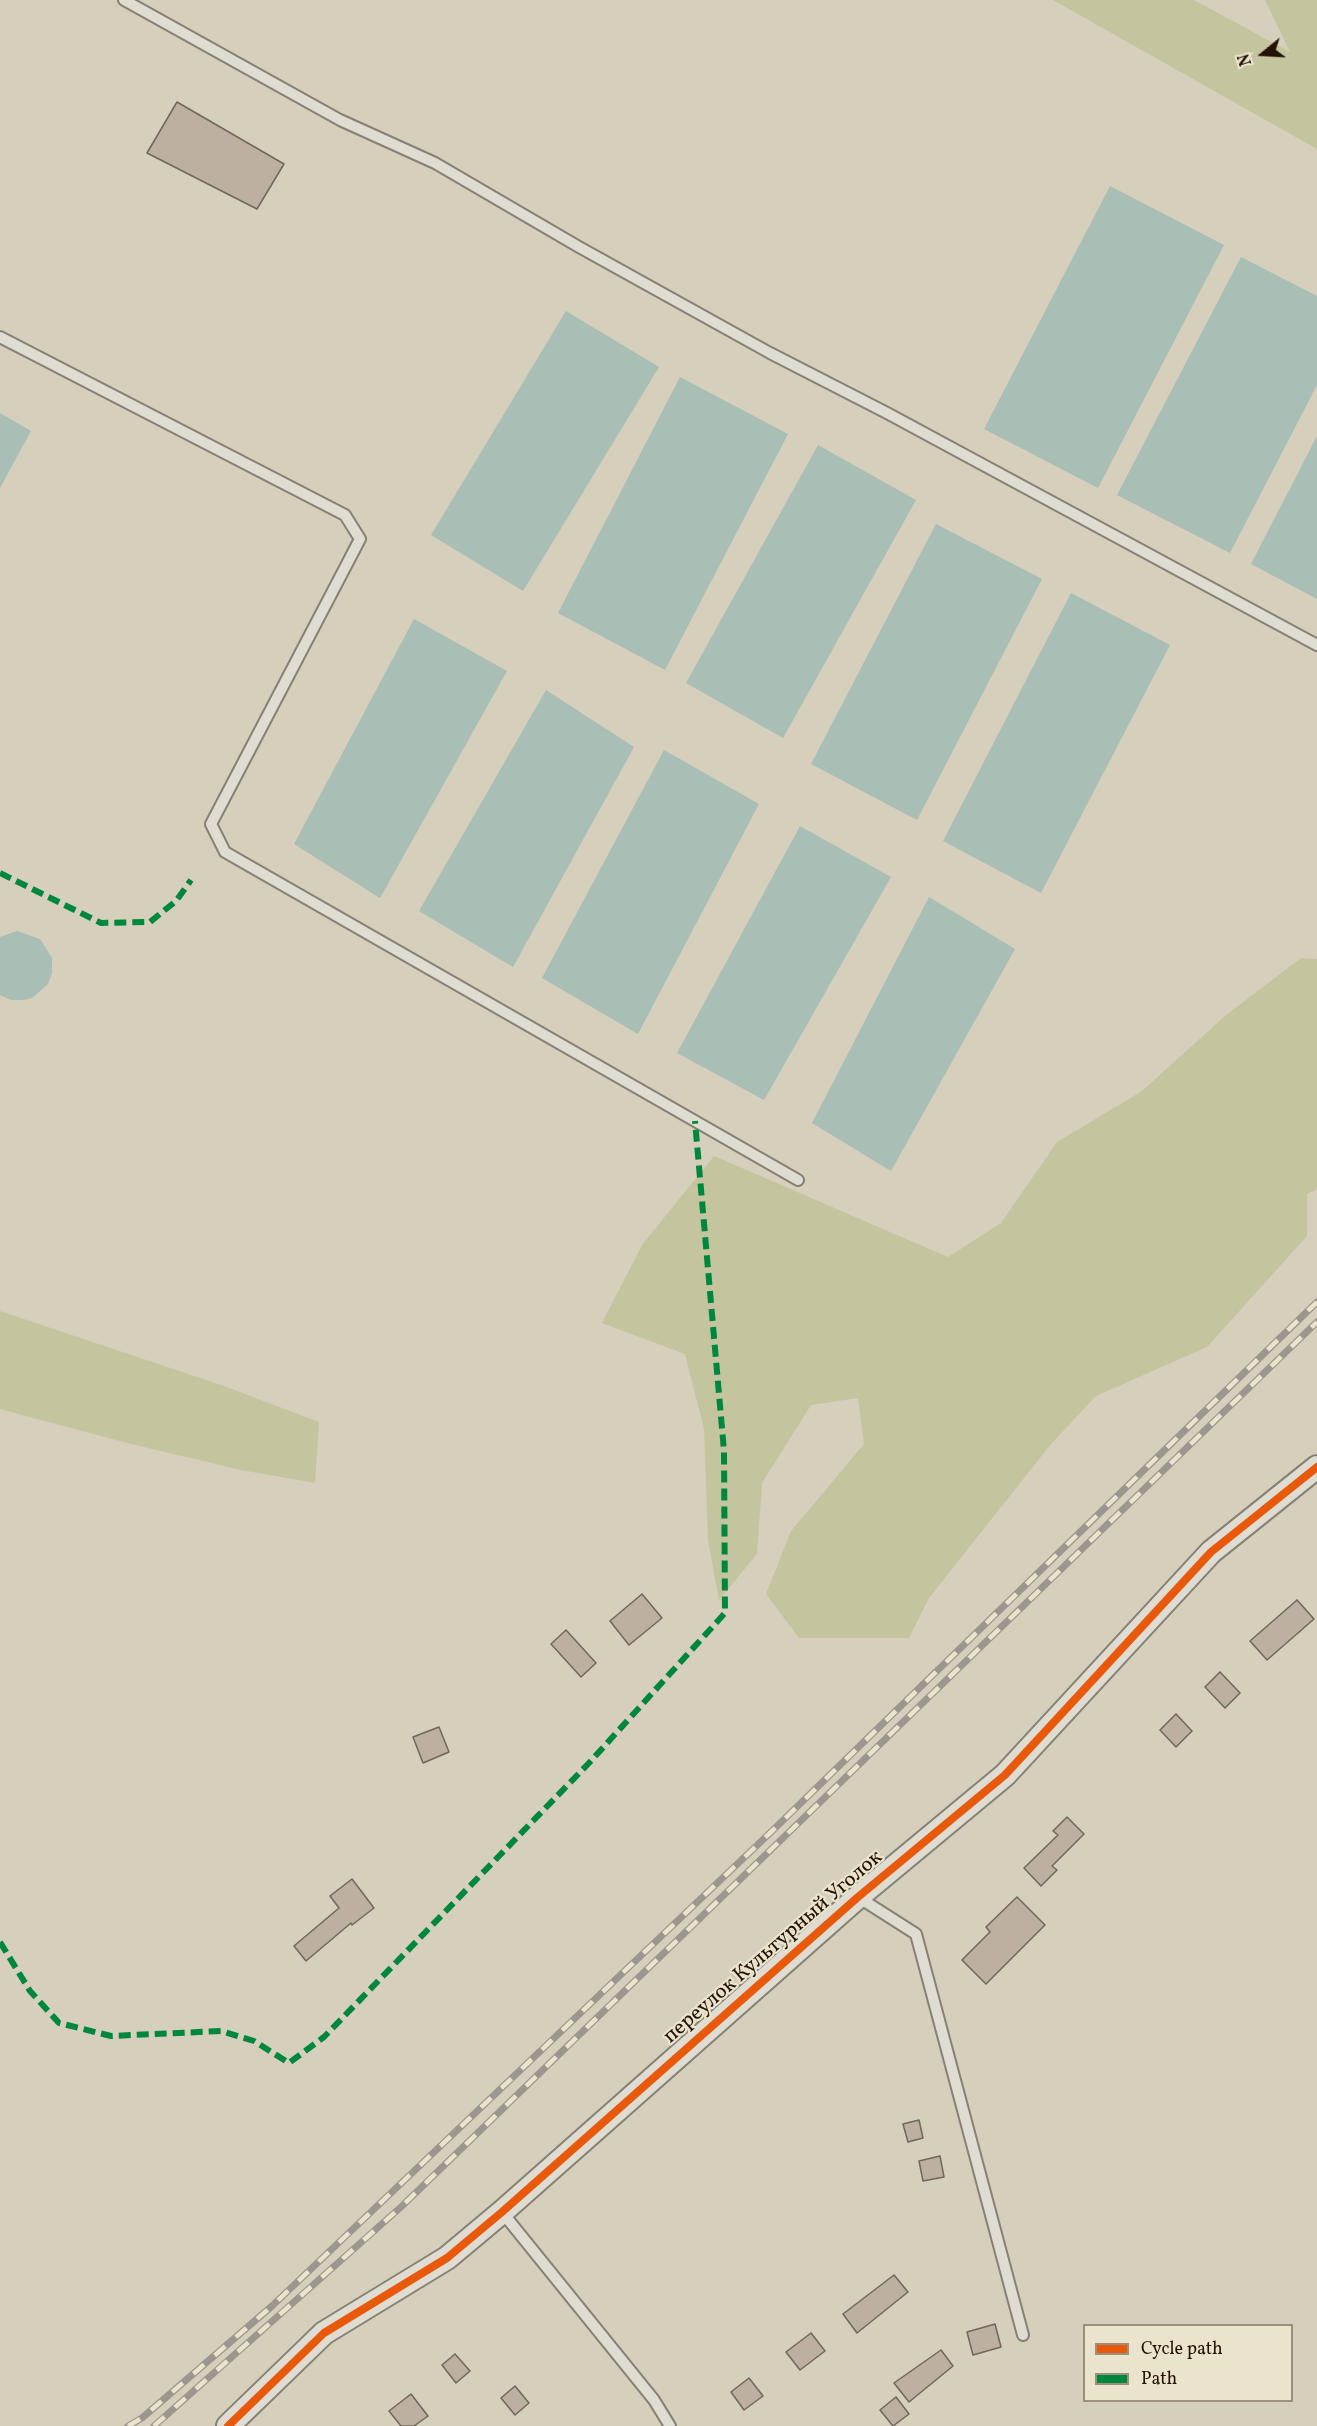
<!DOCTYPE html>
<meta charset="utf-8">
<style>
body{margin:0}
#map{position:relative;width:1317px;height:2426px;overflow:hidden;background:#d5cfbb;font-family:Vollkorn,serif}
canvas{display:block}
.legend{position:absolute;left:1083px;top:2324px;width:210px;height:78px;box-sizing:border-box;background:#ebe4cc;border:2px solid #9b907c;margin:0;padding:8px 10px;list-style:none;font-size:18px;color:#241305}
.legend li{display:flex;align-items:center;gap:12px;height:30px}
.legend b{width:30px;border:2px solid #9b907c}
.north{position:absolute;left:1233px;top:24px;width:60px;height:60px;-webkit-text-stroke:4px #ebe4cc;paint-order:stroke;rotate:252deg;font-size:16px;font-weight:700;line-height:24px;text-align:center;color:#241305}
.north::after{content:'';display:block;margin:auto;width:21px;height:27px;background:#241305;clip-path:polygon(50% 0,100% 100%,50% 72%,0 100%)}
</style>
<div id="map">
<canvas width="1317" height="2426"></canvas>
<ul class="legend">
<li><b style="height:8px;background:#e8590c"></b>Cycle path</li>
<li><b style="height:8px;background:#00873e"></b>Path</li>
</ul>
<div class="north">N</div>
</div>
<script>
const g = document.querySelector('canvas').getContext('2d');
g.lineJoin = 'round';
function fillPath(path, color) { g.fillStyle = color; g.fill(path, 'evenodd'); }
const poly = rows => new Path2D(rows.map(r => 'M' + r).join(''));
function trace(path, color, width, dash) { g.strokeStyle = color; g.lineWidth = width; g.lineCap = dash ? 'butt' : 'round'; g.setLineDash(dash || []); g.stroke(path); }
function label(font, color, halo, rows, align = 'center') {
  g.font = font + ' Vollkorn,serif'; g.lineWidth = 4.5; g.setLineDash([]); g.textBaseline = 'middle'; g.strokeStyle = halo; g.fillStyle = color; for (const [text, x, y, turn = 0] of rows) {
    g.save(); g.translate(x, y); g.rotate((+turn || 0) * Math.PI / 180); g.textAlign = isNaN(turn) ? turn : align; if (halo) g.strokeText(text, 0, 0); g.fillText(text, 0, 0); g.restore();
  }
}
const green = poly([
 [1053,0,1194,0,1290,52,1265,0,1317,0,1317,149],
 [1301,958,1317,959,1317,1189,1307,1194,1307,1236,1207,1347,1096,1396,1051,1444,929,1598,909,1638,799,1638,766,1594,791,1531,864,1444,858,1398,811,1405,762,1483,757,1554,719,1600,708,1540,704,1429,685,1354,602,1323,642,1245,714,1156,948,1257,1001,1223,1057,1142,1142,1091,1225,1016],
 [0,1311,224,1386,319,1422,315,1483,241,1470,127,1443,0,1409]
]);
const water = poly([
 [1110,186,1224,245,1098,488,984,429],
 [1241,257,1317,296,1317,385,1230,553,1117,495],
 [566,311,659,367,523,591,431,535],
 [680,377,788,434,665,670,558,613],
 [0,413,31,431,0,488],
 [1317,436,1317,599,1251,564],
 [818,445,916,500,783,738,686,683],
 [936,524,1042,579,917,820,811,764],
 [1071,593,1170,645,1041,893,943,841],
 [414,619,507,671,380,898,294,844],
 [546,690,634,747,513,967,419,911],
 [664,750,759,804,638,1034,542,978],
 [800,826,891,877,764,1100,677,1053],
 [929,897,1015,949,891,1171,812,1123],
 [17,931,40,939,52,958,52,973,48,984,32,998,23,1000,11,1000,0,995,0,937]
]);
const building = poly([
 [177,102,284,164,257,209,147,153,177,102],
 [642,1594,662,1618,629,1645,610,1621,642,1594],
 [1297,1600,1314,1619,1267,1660,1250,1641,1297,1600],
 [566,1630,596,1663,581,1677,551,1644,566,1630],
 [1220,1672,1240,1693,1225,1708,1205,1687,1220,1672],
 [1176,1714,1192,1731,1176,1747,1160,1730,1176,1714],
 [439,1727,449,1752,423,1763,413,1737,439,1727],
 [1067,1817,1084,1834,1052,1866,1057,1870,1041,1886,1024,1868,1058,1835,1053,1831,1067,1817],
 [352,1879,374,1908,352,1925,351,1923,306,1961,294,1946,339,1908,330,1896,352,1879],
 [1017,1897,1045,1925,986,1984,962,1960,990,1932,986,1927,1017,1897],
 [919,2120,923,2138,908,2142,903,2124,919,2120],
 [940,2156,944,2177,923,2181,919,2161,940,2156],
 [894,2275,908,2292,857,2333,843,2314,894,2275],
 [995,2324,1001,2347,973,2355,967,2332,995,2324],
 [811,2333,825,2351,800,2370,786,2352,811,2333],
 [941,2350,953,2366,909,2402,894,2383,941,2350],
 [455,2354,470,2371,456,2383,442,2365,455,2354],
 [749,2378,763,2396,744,2410,731,2392,749,2378],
 [515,2386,529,2403,515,2415,501,2398,515,2386],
 [411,2394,428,2416,414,2426,401,2426,389,2411,411,2394],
 [896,2397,909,2414,893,2426,880,2410,896,2397]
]);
const lane = poly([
 [124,0,340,120,435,163,579,247,770,353,887,413,1317,645],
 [0,337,345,515,360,539,211,824,225,852,798,1180],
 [858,1897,916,1934,1023,2335],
 [502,2212,654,2400,670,2426]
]);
const street = poly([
 [228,2426,324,2333,447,2258,502,2212,858,1897,1005,1775,1211,1552,1317,1467]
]);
const rail = poly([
 [128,2426,142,2418,272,2306,771,1832,1317,1302],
 [154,2426,401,2207,1317,1322]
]);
const quiet = poly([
 [0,873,101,923,150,922,176,901,191,880],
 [0,1942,30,1991,59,2023,111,2036,221,2031,254,2041,289,2063,324,2037,589,1763,725,1613,724,1451,695,1121]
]);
const cycleway = poly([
 [228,2426,324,2333,447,2258,502,2212,858,1897,1005,1775,1211,1552,1317,1467]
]);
const streetNames = [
 ["переулок Культурный Уголок",774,1948,-41]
];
fillPath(green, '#c4c59f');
fillPath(water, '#a9beb5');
fillPath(building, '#beb0a1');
trace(building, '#6e685c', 1.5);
trace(lane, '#878175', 14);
trace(street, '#878175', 26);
trace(lane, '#dfdcd2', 10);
trace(street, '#dfdcd2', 22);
trace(rail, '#9b978e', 7);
trace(rail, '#ebe4cc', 4.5, [14]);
trace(quiet, '#00873e', 6, [12, 6]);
trace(cycleway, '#e8590c', 8);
label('21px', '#241305', '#ebe4cc', streetNames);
</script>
